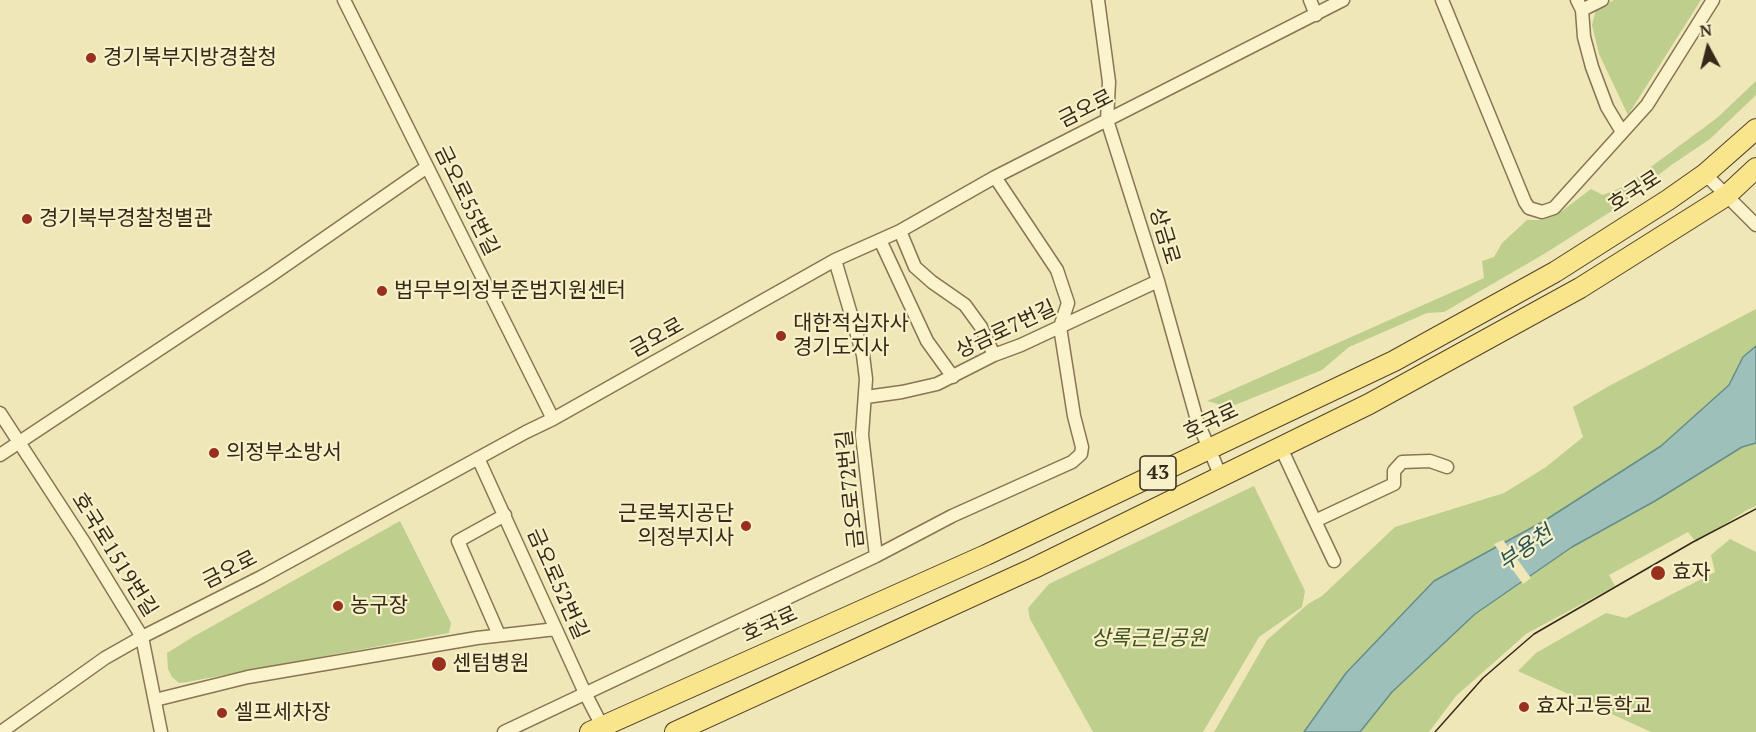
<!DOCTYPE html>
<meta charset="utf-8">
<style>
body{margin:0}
#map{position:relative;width:1756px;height:732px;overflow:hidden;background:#f0e7b9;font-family:"PT Serif",serif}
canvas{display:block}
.north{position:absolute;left:1678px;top:18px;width:60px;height:60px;-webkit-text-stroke:4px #f7f0c8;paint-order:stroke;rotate:353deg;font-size:16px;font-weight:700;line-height:24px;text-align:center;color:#352a19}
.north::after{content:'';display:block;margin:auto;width:21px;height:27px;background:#352a19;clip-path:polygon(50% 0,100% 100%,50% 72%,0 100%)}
</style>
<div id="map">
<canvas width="1756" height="732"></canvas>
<div class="north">N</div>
</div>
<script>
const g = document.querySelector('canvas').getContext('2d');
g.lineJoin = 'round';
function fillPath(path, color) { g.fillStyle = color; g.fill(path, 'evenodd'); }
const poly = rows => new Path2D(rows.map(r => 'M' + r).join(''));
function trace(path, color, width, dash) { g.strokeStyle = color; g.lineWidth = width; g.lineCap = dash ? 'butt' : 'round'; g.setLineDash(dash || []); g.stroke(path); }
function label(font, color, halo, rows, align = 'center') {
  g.font = font + ' "PT Serif","Noto Sans KR",serif'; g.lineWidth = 4.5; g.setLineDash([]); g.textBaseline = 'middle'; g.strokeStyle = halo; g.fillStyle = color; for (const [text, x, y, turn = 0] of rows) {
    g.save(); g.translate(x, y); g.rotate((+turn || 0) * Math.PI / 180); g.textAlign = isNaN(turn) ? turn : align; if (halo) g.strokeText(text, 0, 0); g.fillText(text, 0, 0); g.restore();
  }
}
const green = poly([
 [1614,0,1701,0,1628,115,1599,54,1592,25,1596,9],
 [1756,81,1756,95,1710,139,1670,166,1618,207,1544,254,1444,312,1427,313,1349,347,1322,370,1230,407,1207,401,1484,278,1482,261,1494,257,1502,243,1527,220,1541,220,1562,211,1591,189,1603,195,1625,186,1717,118],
 [1756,309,1756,506,1747,510,1696,542,1688,532,1609,575,1615,586,1526,634,1456,696,1429,732,1214,732,1267,640,1308,604,1322,596,1395,527,1504,493,1546,467,1583,437,1573,407,1609,386],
 [1254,486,1305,591,1302,607,1259,637,1203,732,1093,732,1030,619,1028,608,1049,584],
 [400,521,451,623,449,633,187,682,179,683,172,677,168,669,167,653,191,638],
 [1730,539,1756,552,1756,732,1651,732,1518,671,1536,653,1606,613,1626,618,1715,572,1711,555]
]);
const water = poly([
 [1756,346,1756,443,1742,447,1655,501,1572,547,1475,614,1392,692,1360,732,1304,732,1346,673,1434,581,1544,521,1661,446,1729,385,1743,357,1756,346]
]);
const pier = poly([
 [1503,540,1531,578,1523,584,1494,544]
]);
const street = poly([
 [344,0,553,419],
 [1098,0,1109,82,1107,120,1158,281,1197,420,1221,477],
 [1310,0,1316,15],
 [1442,0,1525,202,1529,208,1542,212,1554,208,1647,105,1713,0],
 [1577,0,1582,10,1584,37,1592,67,1607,107,1622,132],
 [1582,10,1602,0],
 [1705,174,1756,225],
 [900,231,915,267,932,282,965,305,981,327,994,355],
 [880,240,927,341,953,377],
 [835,260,863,355,866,379,862,435,876,556,952,516,1072,462,1081,454,1082,447,1074,416,1060,327,1068,303,1057,270,995,177],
 [866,397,902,392,937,384,994,355,1021,345,1158,281],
 [0,413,82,539,142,637,161,732],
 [1281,448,1315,521,1394,484,1394,471,1402,462,1430,461,1447,467],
 [0,455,270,276,427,167],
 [478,458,585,693,602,726],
 [1315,521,1334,561],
 [499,635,458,541,505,515],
 [155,700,248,677,477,638,556,629],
 [1,732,105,658,142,637,261,577,526,432,553,419,835,260,900,231,995,177,1343,0],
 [504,732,876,556]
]);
const primary = poly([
 [590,732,986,555,1394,361,1555,272,1668,200,1705,174,1756,129],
 [675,732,1034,568,1369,404,1580,288,1726,196,1756,168]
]);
const tram = poly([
 [1435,732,1483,678,1534,634,1693,542,1756,509]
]);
const markers = [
 [91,58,6,"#992f1f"],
 [27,219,6,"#992f1f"],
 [382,291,6,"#992f1f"],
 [781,336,6,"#992f1f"],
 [214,453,6,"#992f1f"],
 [746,526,6,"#992f1f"],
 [1658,573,8,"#992f1f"],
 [338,606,6,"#992f1f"],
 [439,664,8,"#992f1f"],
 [1524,707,6,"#992f1f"],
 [222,713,6,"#992f1f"]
];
const shields = [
 [1158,473,36]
];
const shieldNames = [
 ["43",1158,473]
];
const poiNames = [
 ["경기북부지방경찰청",103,58],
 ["경기북부경찰청별관",39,219],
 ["법무부의정부준법지원센터",394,291],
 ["대한적십자사",793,324],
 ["경기도지사",793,348],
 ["의정부소방서",226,453],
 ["근로복지공단",734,514,"right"],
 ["의정부지사",734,538,"right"],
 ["효자",1672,573],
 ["농구장",350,606],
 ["센텀병원",452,664],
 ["효자고등학교",1536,707],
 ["셀프세차장",234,713]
];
const streetNames = [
 ["금오로",1086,109,-27],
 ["호국로",1635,192,-33],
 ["금오로55번길",466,201,64],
 ["상금로",1164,236,73],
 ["상금로7번길",1006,330,-25],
 ["금오로",657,338,-29],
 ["호국로",1211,422,-25],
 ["금오로72번길",851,489,-96],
 ["호국로1519번길",114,555,58],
 ["금오로",230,570,-27],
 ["금오로52번길",557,584,66],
 ["호국로",770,625,-24]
];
const parkNames = [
 ["상록근린공원",1149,639]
];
const waterNames = [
 ["부용천",1526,549,-35]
];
fillPath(green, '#bece8d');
fillPath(water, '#9ec0ba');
trace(water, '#668d89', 1.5);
fillPath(pier, '#f0e7b9');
trace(street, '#877553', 15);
trace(primary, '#544228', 22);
trace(street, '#fbf3cc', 12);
trace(primary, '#f8e58c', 20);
trace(tram, '#352a19', 1.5);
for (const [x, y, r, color] of markers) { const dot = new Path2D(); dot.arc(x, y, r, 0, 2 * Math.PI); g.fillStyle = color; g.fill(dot); trace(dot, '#f7f0c8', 2); }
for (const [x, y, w] of shields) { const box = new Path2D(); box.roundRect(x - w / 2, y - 17, w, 34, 4.5); g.fillStyle = '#f7f0c8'; g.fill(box); trace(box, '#352a19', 1.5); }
label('bold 20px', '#352a19', null, shieldNames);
label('21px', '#352a19', '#f7f0c8', poiNames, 'left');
label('21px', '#352a19', '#f7f0c8', streetNames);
label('italic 21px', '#3e531e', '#f7f0c8', parkNames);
label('italic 22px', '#275356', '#f7f0c8', waterNames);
</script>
